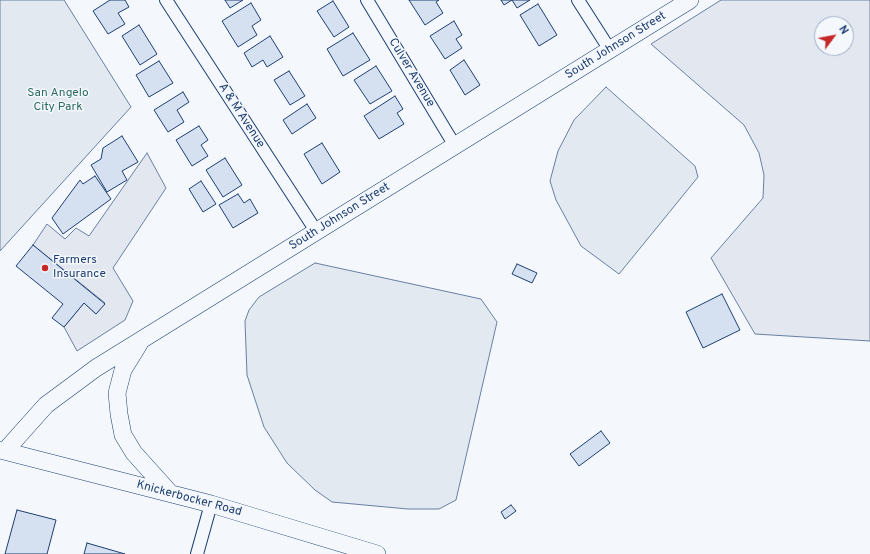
<!DOCTYPE html>
<style>
body{margin:0}
#map{position:relative;width:870px;height:554px;overflow:hidden;background:#f4f7fb;font-family:Overpass,sans-serif}
canvas{display:block}
.north{position:absolute;left:814px;top:16px;width:40px;height:40px;box-sizing:border-box;background:#f4f7fb;border:1px solid #9eadc5;border-radius:50%;rotate:58deg;font-size:11px;font-weight:700;line-height:16px;text-align:center;color:#1d3f73}
.north::after{content:'';display:block;margin:auto;width:14px;height:18px;background:#c62828;clip-path:polygon(50% 0,100% 100%,50% 72%,0 100%)}
</style>
<div id="map">
<canvas width="870" height="554"></canvas>
<div class="north">N</div>
</div>
<script>
const g = document.querySelector('canvas').getContext('2d');
g.lineJoin = 'round';
function fillPath(path, color) { g.fillStyle = color; g.fill(path, 'evenodd'); }
const poly = rows => new Path2D(rows.map(r => 'M' + r).join(''));
function trace(path, color, width, dash) { g.strokeStyle = color; g.lineWidth = width; g.lineCap = dash ? 'butt' : 'round'; g.setLineDash(dash || []); g.stroke(path); }
function label(font, color, halo, rows, align = 'center') {
  g.font = font + ' Overpass,sans-serif'; g.lineWidth = 3; g.setLineDash([]); g.textBaseline = 'middle'; g.strokeStyle = halo; g.fillStyle = color; for (const [text, x, y, turn = 0] of rows) {
    g.save(); g.translate(x, y); g.rotate((+turn || 0) * Math.PI / 180); g.textAlign = isNaN(turn) ? turn : align; if (halo) g.strokeText(text, 0, 0); g.fillText(text, 0, 0); g.restore();
  }
}
const green = poly([
 [0,0,64,0,131,107,0,251,0,0],
 [606,87,695,166,698,177,619,274,581,246,556,200,550,181,558,151,574,120,606,87],
 [315,263,481,299,497,322,456,500,439,509,408,509,332,502,315,490,287,463,264,427,247,375,245,321,249,310,259,297,315,263]
]);
const parking = poly([
 [721,0,870,0,870,341,755,334,711,258,763,198,764,175,759,153,744,125,651,44,721,0],
 [822,24,846,24,846,48,822,48,822,24],
 [147,153,166,188,113,268,133,301,125,320,77,351,64,327,84,303,96,314,105,303,33,245,47,224,65,239,76,228,89,236,147,153]
]);
const building = poly([
 [110,0,125,0,129,7,118,13,125,24,108,34,93,11,110,0],
 [225,0,243,0,230,8,225,0],
 [409,0,439,0,436,2,443,13,425,25,409,0],
 [501,0,530,0,517,8,512,0,504,5,501,0],
 [333,1,349,27,334,37,317,11,333,1],
 [251,3,261,20,252,26,257,35,238,47,222,21,251,3],
 [538,4,557,35,539,46,520,15,538,4],
 [454,21,462,35,456,39,462,48,445,59,430,36,454,21],
 [139,25,157,54,140,65,122,36,139,25],
 [353,33,370,60,343,76,327,49,353,33],
 [270,36,283,57,267,67,263,60,252,67,244,53,270,36],
 [464,60,480,85,465,95,450,70,464,60],
 [159,61,173,83,149,97,136,75,159,61],
 [376,66,392,91,370,104,354,80,376,66],
 [289,71,305,96,290,105,274,80,289,71],
 [183,92,189,102,177,110,184,122,168,132,154,110,183,92],
 [395,96,403,109,397,113,404,124,379,139,364,116,395,96],
 [307,104,316,118,292,134,283,120,307,104],
 [199,126,208,140,201,145,208,156,192,166,176,140,199,126],
 [122,136,138,162,122,171,127,180,107,192,91,165,101,159,103,148,122,136],
 [322,143,340,172,322,184,304,154,322,143],
 [225,158,242,185,223,197,206,170,225,158],
 [95,176,111,199,63,234,52,218,80,180,83,184,95,176],
 [201,181,216,204,203,212,189,189,201,181],
 [238,194,244,203,250,199,258,213,233,228,219,205,238,194],
 [33,245,105,304,96,314,84,303,64,327,52,318,63,304,16,266,33,245],
 [517,264,537,273,532,283,512,274,517,264],
 [722,294,740,330,703,348,686,312,722,294],
 [601,431,610,443,579,466,570,454,601,431],
 [511,505,516,511,505,519,501,512,511,505],
 [17,510,56,520,47,554,5,554,17,510],
 [87,543,125,554,84,554,87,543]
]);
const street = poly([
 [166,0,316,231],
 [367,0,455,146],
 [578,0,610,50],
 [197,554,211,504]
]);
const secondary = poly([
 [139,344,123,370,117,393,119,414,123,435,134,453,170,493],
 [0,450,211,504,377,554],
 [5,451,46,405,96,368,690,0]
]);
const markers = [
 [45,268,4,"#c62828"]
];
const streetNames = [
 ["South Johnson Street",616,46,-32],
 ["Culver Avenue",411,73,59],
 ["A & M Avenue",241,116,57],
 ["South Johnson Street",340,217,-32],
 ["Knickerbocker Road",189,499,15]
];
const parkNames = [
 ["San Angelo",58,94],
 ["City Park",58,108]
];
const poiNames = [
 ["Farmers",53,261],
 ["Insurance",53,275]
];
fillPath(green, '#e3e9f0');
trace(green, '#687fa3', 1);
fillPath(parking, '#e3e8f0');
trace(parking, '#687fa3', 1);
fillPath(building, '#d5e0f0');
trace(building, '#1d3f73', 1);
trace(street, '#1d3f73', 14);
trace(secondary, '#1d3f73', 18);
trace(street, '#f4f7fb', 12);
trace(secondary, '#f4f7fb', 17);
for (const [x, y, r, color] of markers) { const dot = new Path2D(); dot.arc(x, y, r, 0, 2 * Math.PI); g.fillStyle = color; g.fill(dot); trace(dot, '#f4f7fb', 1.5); }
label('12px', '#1d3f73', '#f4f7fb', streetNames);
label('12px', '#2c6c60', '#f4f7fb', parkNames);
label('12px', '#1d3f73', '#f4f7fb', poiNames, 'left');
</script>
